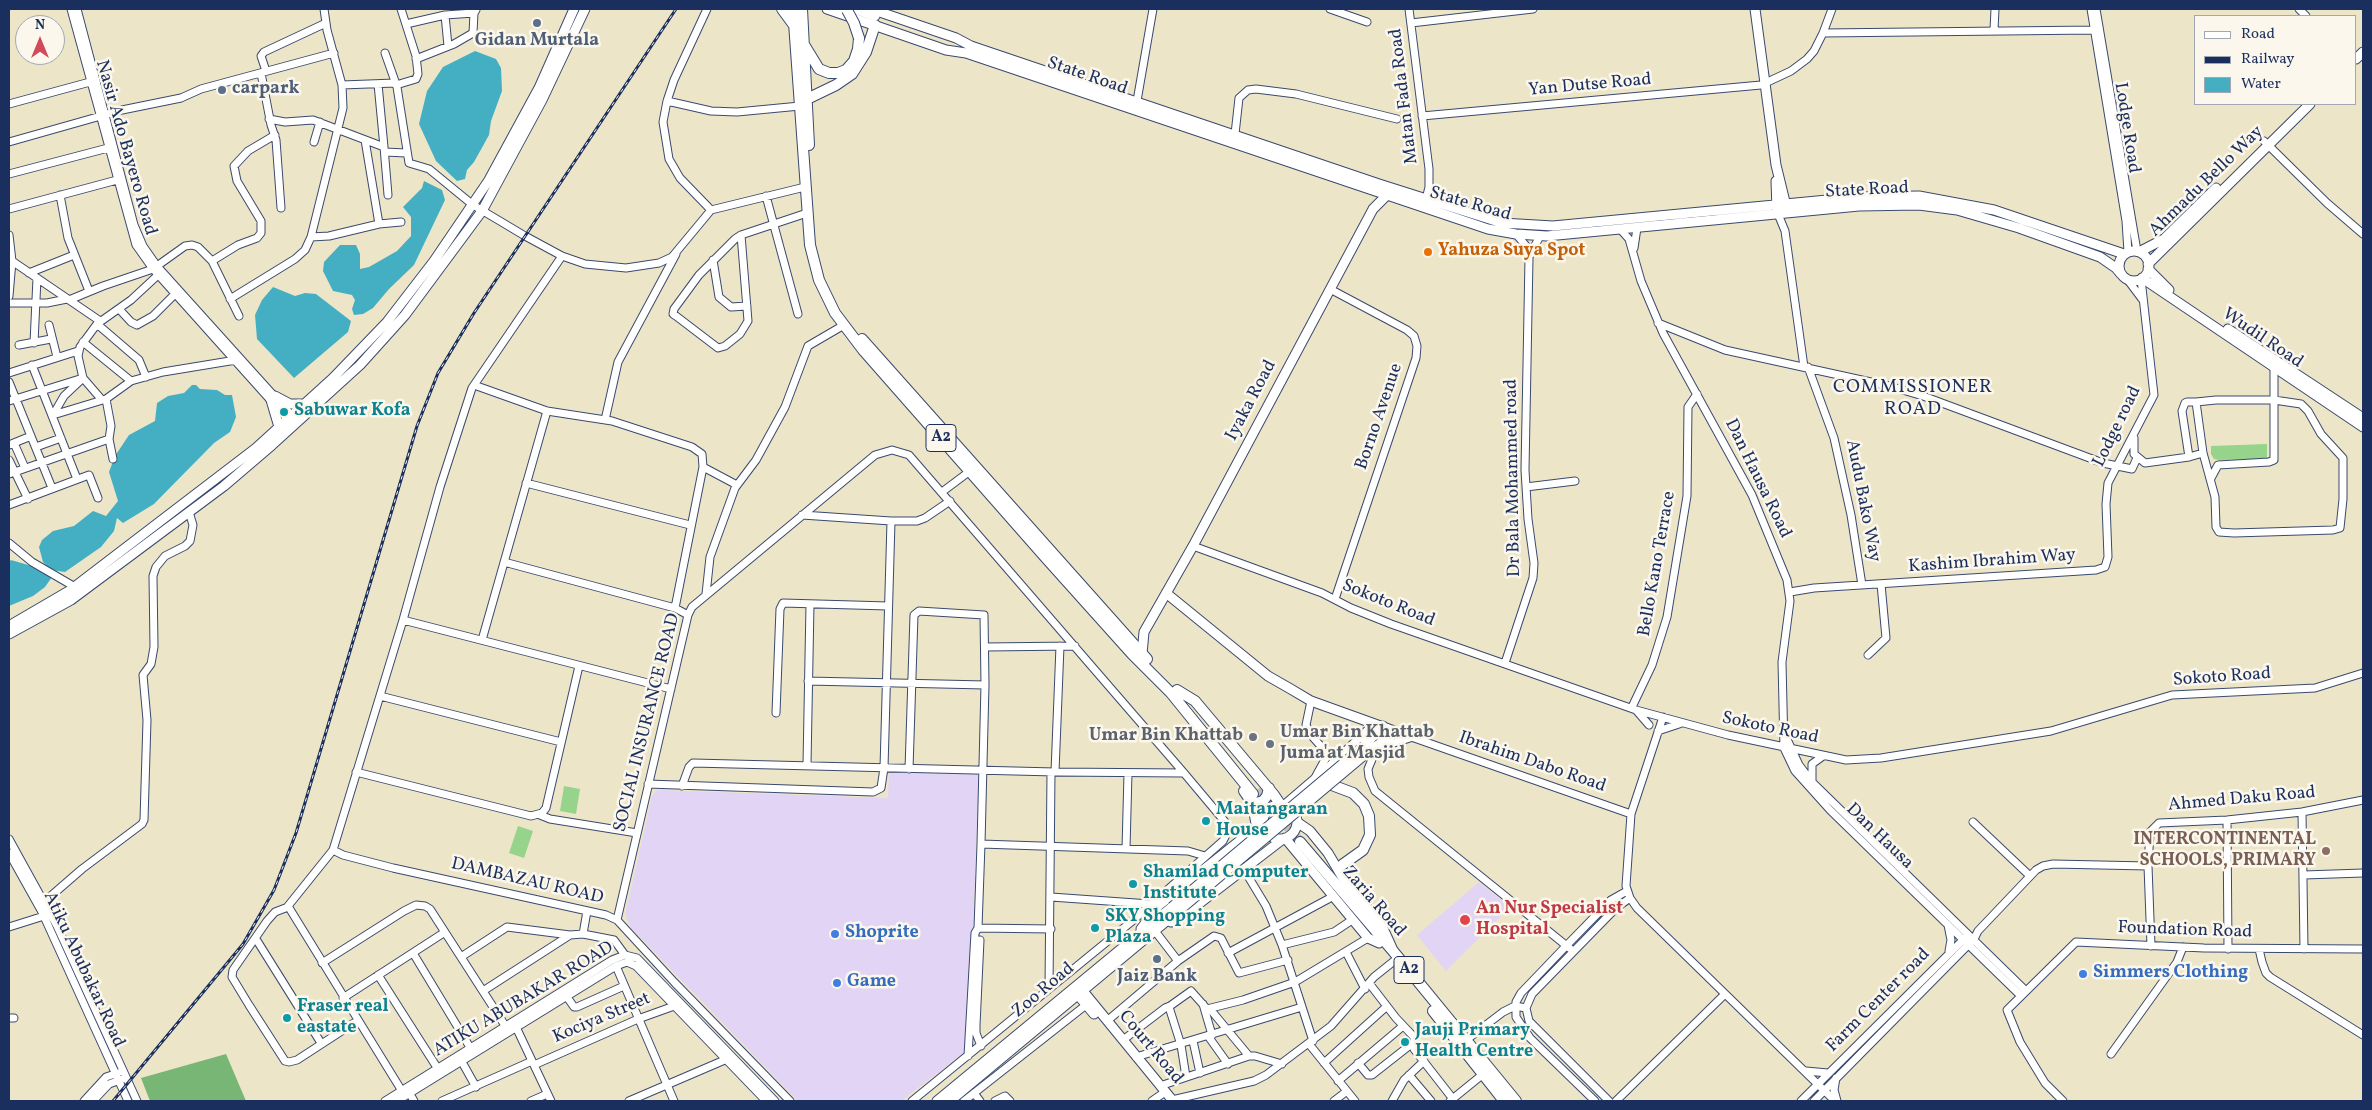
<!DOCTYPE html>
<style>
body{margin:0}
#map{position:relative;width:2372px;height:1110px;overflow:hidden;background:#ede5c8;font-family:Vollkorn,serif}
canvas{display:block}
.frame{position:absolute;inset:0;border:10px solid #1b2f5e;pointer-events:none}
.legend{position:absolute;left:2194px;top:15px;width:162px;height:90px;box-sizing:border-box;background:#fbf7ec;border:1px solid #a1a7b3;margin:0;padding:6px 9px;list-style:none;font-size:15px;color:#1b2f5e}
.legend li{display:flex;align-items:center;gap:10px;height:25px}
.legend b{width:25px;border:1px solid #a1a7b3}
.north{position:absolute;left:15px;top:15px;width:50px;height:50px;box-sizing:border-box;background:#fbf7ec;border:1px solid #a1a7b3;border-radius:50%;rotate:0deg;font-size:14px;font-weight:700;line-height:20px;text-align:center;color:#1b2f5e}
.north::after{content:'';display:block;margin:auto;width:18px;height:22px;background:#d1495b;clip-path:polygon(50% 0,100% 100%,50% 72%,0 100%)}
</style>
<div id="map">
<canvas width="2372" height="1110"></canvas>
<div class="frame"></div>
<ul class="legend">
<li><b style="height:6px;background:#fff"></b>Road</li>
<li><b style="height:6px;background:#1b2f5e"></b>Railway</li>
<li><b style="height:14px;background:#44afc3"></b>Water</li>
</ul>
<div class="north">N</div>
</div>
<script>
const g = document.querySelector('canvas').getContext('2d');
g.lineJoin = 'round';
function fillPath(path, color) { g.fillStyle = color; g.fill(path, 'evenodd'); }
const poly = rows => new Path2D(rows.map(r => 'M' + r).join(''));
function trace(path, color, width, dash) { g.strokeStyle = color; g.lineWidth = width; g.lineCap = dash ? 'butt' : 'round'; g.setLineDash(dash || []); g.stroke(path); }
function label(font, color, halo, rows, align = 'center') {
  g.font = font + ' Vollkorn,serif'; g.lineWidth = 5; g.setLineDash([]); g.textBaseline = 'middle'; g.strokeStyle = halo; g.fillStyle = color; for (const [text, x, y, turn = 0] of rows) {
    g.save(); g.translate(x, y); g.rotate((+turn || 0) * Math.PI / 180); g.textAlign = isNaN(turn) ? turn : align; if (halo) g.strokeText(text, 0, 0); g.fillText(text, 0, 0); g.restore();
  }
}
const built = poly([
 [889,771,979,773,969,1039,966,1051,901,1101,798,1101,631,928,625,915,652,796,657,790,888,798],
 [1479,882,1510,907,1446,971,1417,935]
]);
const green = poly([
 [2267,444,2267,459,2219,460,2214,459,2211,454,2211,446],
 [564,786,580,789,576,814,560,811],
 [518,826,533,831,524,858,509,853]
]);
const forest = poly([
 [226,1054,246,1101,150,1101,141,1078]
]);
const water = poly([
 [475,51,496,59,501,68,502,91,491,121,489,135,474,162,467,170,465,179,457,181,436,161,419,124,427,91,443,67],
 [424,181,442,190,445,200,414,265,389,289,373,308,363,314,354,315,352,309,355,300,352,295,333,291,323,271,324,262,340,245,356,245,360,254,360,269,369,267,397,251,411,236,411,217,403,207,422,188],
 [273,287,295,296,305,293,316,294,351,321,348,332,294,378,257,339,255,315,262,300],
 [192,385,196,385,200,389,217,390,225,395,232,395,236,417,230,432,214,443,154,504,123,523,117,518,114,531,101,547,65,572,51,570,43,562,39,547,42,540,53,531,74,526,93,511,106,516,118,501,109,472,115,456,129,435,155,421,157,403,168,396,184,393],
 [11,560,35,567,52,577,45,587,33,596,9,606,9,562]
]);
const highwayTunnel = poly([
 [1258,789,1300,842]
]);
const minor = poly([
 [71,9,136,245,153,269,290,422],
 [77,9,134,225,143,246,157,266,294,418],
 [1330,9,1367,22],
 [1409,9,1429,169,1429,187,1425,203],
 [2091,9,2126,221,2128,252],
 [2096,9,2137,251],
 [2299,9,2306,16],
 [445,15,448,46],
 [1411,23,1533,9],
 [406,24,445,15,474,13,476,10],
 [1994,30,1995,9],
 [1823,33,2094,30],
 [385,53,397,87,409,163,429,169,473,205,525,236,562,256,585,264,626,268,659,263,672,257,711,210,805,187],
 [416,59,454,44,473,33,474,13],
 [266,71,261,56,264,52,326,23],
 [261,73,271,125,276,140,281,208],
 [378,84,384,147],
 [342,85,395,83],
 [396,85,416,79,418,74,416,56,401,9],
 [667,101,674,80,707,9],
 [1137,101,1153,9],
 [9,104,90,82],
 [1422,116,1761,85,1791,71,1807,59,1814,51,1823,33,1832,9],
 [269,119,285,122,313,120,384,147,388,195],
 [1235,134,1239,98,1248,90,1256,89,1296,94,1397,119],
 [365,140,379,224],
 [2264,141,2327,203,2363,234],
 [9,142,122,110,181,98,201,89,334,53],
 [314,142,320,122],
 [385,152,406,153],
 [9,174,108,148],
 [60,195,68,238,89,291],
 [766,196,798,314],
 [9,209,117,180],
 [711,210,680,178,669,159,663,122,667,101,711,111,737,112,800,106],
 [1778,214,1785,231,1804,367],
 [1620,229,1629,239,1641,281,1663,333,1752,495,1787,580,1790,601,1782,662,1784,748,1795,771,1830,810,2021,996],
 [9,235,12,261,9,296],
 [741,235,748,321,740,334,725,346,718,348,676,316,673,314,674,309,699,275,735,239,741,235,807,213],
 [311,237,329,236,379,224,401,222],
 [1634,248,1637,228],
 [1530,255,1540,236],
 [713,260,719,297,731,307,747,306],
 [12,261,100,321],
 [212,261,238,245,257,238,261,233,261,221,237,181,234,166,248,151,275,135],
 [157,266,185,246,192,245,198,247,212,261,239,316],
 [29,273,74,255],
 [2127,279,2142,299],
 [1330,289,1407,330,1414,336,1417,346,1416,358,1335,599],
 [230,299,295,259,305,250,311,237,343,108,342,85,327,30,324,9],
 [69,300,103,286,153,269],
 [9,303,47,303,67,299],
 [119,309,131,322,137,325,153,316,175,294],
 [1658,323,1725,350,1889,386,1923,396,2103,463,2132,469,2137,458],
 [97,324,139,360,146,377],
 [49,325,57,357],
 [83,342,131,381],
 [34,343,37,278],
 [19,345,51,339],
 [32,365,77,479],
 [1808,367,1834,438,1851,515,1862,585],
 [9,373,78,351],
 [9,382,52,488],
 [474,385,547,411,612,421,692,447,702,454,703,467,675,608],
 [106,399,111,426,109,439,113,459],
 [102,400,83,378,78,356,80,347,97,324,131,300,158,275],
 [9,401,83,378],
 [53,415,106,399,131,381,163,372,236,360],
 [53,415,64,396,81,380],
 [605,420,618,362,676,254],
 [2134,438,2134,454,2145,463,2189,457,2203,453],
 [14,443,25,468],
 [9,445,31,436],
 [36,447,61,438],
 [2189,457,2182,411,2185,403,2187,402,2196,402,2216,400,2274,400,2301,404,2308,411,2321,434,2343,458,2343,499,2340,528,2333,530,2234,533,2219,532,2216,527,2215,497,2203,453,2196,402],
 [9,460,28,499],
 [703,467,737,485],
 [9,474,109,439],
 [2211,478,2218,465,2269,462,2274,460,2274,367],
 [526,483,690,525],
 [1526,487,1575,481],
 [942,492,970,471],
 [9,505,89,475,98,498],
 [802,515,891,521,917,521,925,518,950,501],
 [9,543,32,562,75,587],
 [1193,546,1322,593,1351,608,1391,624,1636,710,1728,735,1846,760,1881,758,2051,731,2172,695,2315,688,2363,673],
 [504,562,675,608,688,615],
 [1790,592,1814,588,2096,570,2105,567,2108,557,2106,504,2108,483,2154,395,2141,279],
 [706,594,710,557,735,488,756,460,785,407,808,346,844,325],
 [403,620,671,689],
 [482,640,547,411],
 [985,647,1075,646],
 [1868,655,1886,638,1881,584],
 [1505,663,1533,578,1534,563,1528,519,1525,470,1529,258,1527,247,1516,234],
 [808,681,985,685],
 [380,696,561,742],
 [1311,701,1306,725,1311,735,1326,752,1327,756,1316,776],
 [1632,707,1652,665,1667,617,1687,496,1688,407,1697,394],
 [1636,710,1649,725],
 [776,713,780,609,783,603,888,606],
 [1663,717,1631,814,1626,886,1630,898,1637,908,1835,1101],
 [1658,731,1679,724],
 [1397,732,1631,814],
 [1785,735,1799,765,1812,782,2026,991],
 [1410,738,1391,744,1373,757,1368,769,1369,777,1375,791,1573,951],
 [807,765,810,604],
 [909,769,914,615,919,611,984,615,985,685,981,844,978,928,975,933,968,1056],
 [356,772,531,816,542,813,546,808,579,666],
 [1055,772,1060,646],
 [1812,781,1812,764,1823,756],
 [648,784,873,792,881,788,884,768,891,521],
 [682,786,689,767,693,763,1055,772,1184,773],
 [2302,812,2304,949],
 [540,815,550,819,637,833],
 [2227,820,2228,949],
 [1973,822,2030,876],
 [9,839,57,926,137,1101],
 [981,844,1188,851,1205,856],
 [1126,849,1128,773],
 [333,850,343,855,393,868,606,915,617,920,675,983,790,1101],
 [9,853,42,912,128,1101],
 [1243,868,1266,906,1282,945,1313,1041],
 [2304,875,2363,873],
 [1051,897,1150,904],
 [44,902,82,869,142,824,144,820,147,720,143,675,151,664,154,647,153,576,156,567,165,556,185,546,190,541,193,525,189,512],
 [288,907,275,912,267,921,233,970,232,977,249,1005,285,1061,289,1062,297,1060,357,1021],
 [617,920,688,615,692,607,875,455,892,450,909,455,1184,773,1226,823,1228,831,1223,841,1131,922,912,1101],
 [1948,925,1951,940,1949,951],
 [9,927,44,916],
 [978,928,1051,929],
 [1155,931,1178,961],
 [583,934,587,911],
 [256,939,321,1043],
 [980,940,976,1025,976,1033,981,1046],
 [1282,945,1334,932,1352,920],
 [2151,946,2148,866,2150,832,2159,823,2227,820,2302,812,2363,800],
 [2259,949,2262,962,2266,973,2270,977,2363,1035],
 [1346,952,1365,989],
 [413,953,471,1049],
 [1228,953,1332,897],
 [461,957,507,927,570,935],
 [322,963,404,911,416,905,425,906,430,909,506,1027],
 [616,966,674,1101],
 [378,975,438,1069],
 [1369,983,1396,1018,1414,1037,1414,1049,1453,1099],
 [1049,988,1051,772],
 [483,991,570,935,583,934,614,940,625,955],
 [567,997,574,1007,577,1007,624,986],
 [343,998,445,932],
 [1203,1004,1212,1035],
 [1169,1007,1181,1045,1186,1077],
 [1210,1009,1249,1056],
 [9,1018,14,1018],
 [1107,1021,1178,961,1214,936,1221,938,1239,973,1288,960],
 [516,1027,551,1101],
 [1208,1036,1228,1064],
 [1123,1040,1165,1008,1170,1006,1191,991,1207,1009,1243,1000,1295,982,1368,938],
 [1193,1041,1200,1073],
 [1465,1041,1503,1012,1515,1006,1526,1008],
 [1309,1044,1355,1101],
 [2111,1054,2177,962,2183,947],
 [1136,1057,1302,1007],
 [462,1062,476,1087],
 [1324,1063,1386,1007],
 [1358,1063,1368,1075,1372,1075,1414,1042],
 [534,1065,638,1019,677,1005],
 [1806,1071,1828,1073],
 [1409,1075,1431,1101],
 [1836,1078,1834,1090,1837,1101],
 [1338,1081,1403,1026],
 [1160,1086,1249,1056,1255,1056,1282,1064],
 [974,1093,980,1101],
 [410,1094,414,1101],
 [405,1096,288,906,333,850,403,620,440,487,472,388,562,256],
 [1172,1100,1254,1081,1266,1075,1331,1026,1374,977,1394,961],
 [84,1101,106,1077,118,1073],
 [93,1101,109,1084,123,1079],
 [385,1101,612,960,625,955,637,958,775,1101],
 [397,1101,616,966,627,962,636,966,766,1101],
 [442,1101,532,1061],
 [531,1101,547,1094],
 [629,1101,727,1059],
 [964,1101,1086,1005],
 [995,1101,1005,1096,1010,1101],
 [1152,1101,1165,1092],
 [1334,1101,1347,1091],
 [1392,1101,1404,1080,1424,1061],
 [1450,1101,1482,1075],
 [1595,1101,1530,1038,1516,1017,1516,1002,1521,993,1567,945,1611,900,1627,891],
 [1609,1101,1529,1021,1526,1008,1532,994,1616,908,1630,898],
 [1616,1101,1725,994],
 [1801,1101,1965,938],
 [1814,1101,1974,939,1978,931,2036,870,2043,866,2053,864,2148,866],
 [2063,1101,2045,1083,2020,1042,2007,1010,2076,942,2204,948,2363,949]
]);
const major = poly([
 [827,9,946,50,966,53,1488,229,1516,234,1547,236,1859,206,1919,205,1957,210,2019,228,2100,257,2116,268,2121,274],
 [855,9,875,16],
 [871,9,956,38,971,46,1379,184,1502,223,1553,226,1859,197,1919,196,1994,210,2124,254],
 [1755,9,1776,165,1787,210],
 [2356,59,2363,52],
 [1776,181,1777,210],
 '2119 266a15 15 0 1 1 30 0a15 15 0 1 1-30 0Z',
 [2139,252,2164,239,2216,188],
 [2148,264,2310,104],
 [2148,269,2169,290],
 [2142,278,2363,427],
 [2228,329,2363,418],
 [275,396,290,404,304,404],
 [271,400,279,427],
 [1166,593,1268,676,1289,688,1311,701,1397,732],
 [9,626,69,591,256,448,333,378,387,322,434,261,489,180,539,88,574,9],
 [9,634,71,600,224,486,272,445,360,365,405,315,482,211,542,100,585,9],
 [1142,654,1144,632,1193,546,1373,209,1388,194],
 [1364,746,1383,726],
 [1369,751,1397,732],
 '1263 822a17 17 0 1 1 34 0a17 17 0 1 1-34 0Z',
 [1285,805,1334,763,1375,724],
 [1297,822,1310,831,1328,853,1344,880,1382,926,1392,948],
 [1285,838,1368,938,1379,943],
 [1171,922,1183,916,1283,839],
 [1141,929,1158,906,1262,823],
 [1083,991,1173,1101],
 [1078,995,1094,1014],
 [937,1101,1172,907],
 [950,1101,1176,913]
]);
const highway = poly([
 [782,9,793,24],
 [793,9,810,245,819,280,835,313,863,350,1045,557,1132,654,1171,693,1253,794],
 [802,9,809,145],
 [805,46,819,69,829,73,838,73,846,70,854,61,858,49,859,38],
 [807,99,836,85,852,74,866,52,875,25],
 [862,339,1147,659],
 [1177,690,1195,701,1274,795,1280,804],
 [1329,784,1353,793,1364,804,1369,816,1370,835,1363,850,1342,865],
 [1244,791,1253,804,1257,827],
 [1253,804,1263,801,1267,796,1269,788],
 [1300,842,1393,951,1516,1101],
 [1433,1011,1504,1101]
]);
const rail = poly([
 [113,1101,243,944,274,890,296,833,417,426,438,373,474,313,676,9]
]);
const majorBridge = poly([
 [1172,907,1364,746],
 [1176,913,1369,751]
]);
const highwayBridge = poly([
 [847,10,854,23,859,38]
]);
const markers = [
 [537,23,5,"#5c6f8a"],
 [222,90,5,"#5c6f8a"],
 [1428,252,5,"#e8710a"],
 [284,412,5,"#0f9aa8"],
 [1253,737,5,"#6b7280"],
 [1270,744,5,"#6b7280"],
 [1206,821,5,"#0f9aa8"],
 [2326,851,5,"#8d6e63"],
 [1133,884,5,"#0f9aa8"],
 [1465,920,6,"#e0444e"],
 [1095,928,5,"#0f9aa8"],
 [835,934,5,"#3f7fe0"],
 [1157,959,5,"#5c6f8a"],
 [2083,974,5,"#3f7fe0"],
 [837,983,5,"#3f7fe0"],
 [287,1018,5,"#0f9aa8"],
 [1405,1042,5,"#0f9aa8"]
];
const shields = [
 [941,438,30],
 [1409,970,30]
];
const shieldNames = [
 ["A2",941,438],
 ["A2",1409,970]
];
const serviceNames = [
 ["Gidan Murtala",537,42],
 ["carpark",232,90,"left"],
 ["Jaiz Bank",1157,978]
];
const streetNames = [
 ["State Road",1087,77,19],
 ["Yan Dutse Road",1590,86,-5],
 ["Matan Fada Road",1405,96,-97],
 ["Lodge Road",2126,128,81],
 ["Nasir Ado Bayero Road",125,148,74],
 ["Ahmadu Bello Way",2207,182,-44],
 ["State Road",1867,191,-3],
 ["State Road",1470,205,16],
 ["Wudil Road",2262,339,34],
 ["Iyaka Road",1252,401,-62],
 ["Borno Avenue",1380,417,-71],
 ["Lodge road",2118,427,-64],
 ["Dr Bala Mohammed road",1514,478,-91],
 ["Dan Hausa Road",1757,479,64],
 ["Audu Bako Way",1862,501,79],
 ["Kashim Ibrahim Way",1992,562,-4],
 ["Bello Kano Terrace",1658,564,-80],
 ["Sokoto Road",1388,604,22],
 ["Sokoto Road",2222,678,-4],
 ["SOCIAL INSURANCE ROAD",648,723,-76],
 ["Sokoto Road",1770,729,12],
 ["Ibrahim Dabo Road",1532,763,19],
 ["Ahmed Daku Road",2242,800,-5],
 ["Dan Hausa",1879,837,44],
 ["DAMBAZAU ROAD",527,882,13],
 ["Zaria Road",1373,902,49],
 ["Foundation Road",2185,931,2],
 ["Atiku Abubakar Road",83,970,65],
 ["Zoo Road",1044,991,-40],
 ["ATIKU ABUBAKAR ROAD",524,1000,-31],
 ["Farm Center road",1879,1001,-45],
 ["Kociya Street",602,1019,-23],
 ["Court Road",1150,1048,50]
];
const foodNames = [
 ["Yahuza Suya Spot",1438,252]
];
const cultureNames = [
 ["Sabuwar Kofa",294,412],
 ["Maitangaran",1216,811],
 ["House",1216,832],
 ["Shamlad Computer",1143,874],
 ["Institute",1143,895],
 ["SKY Shopping",1105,918],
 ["Plaza",1105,939],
 ["Fraser real",297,1008],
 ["eastate",297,1029],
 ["Jauji Primary",1415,1032],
 ["Health Centre",1415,1053]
];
const worshipNames = [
 ["Umar Bin Khattab",1280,734],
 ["Juma'at Masjid",1280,755],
 ["Umar Bin Khattab",1243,737,"right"]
];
const educationNames = [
 ["INTERCONTINENTAL",2316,841],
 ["SCHOOLS, PRIMARY",2316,862]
];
const healthNames = [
 ["An Nur Specialist",1476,910],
 ["Hospital",1476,931]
];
const shopNames = [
 ["Shoprite",845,934],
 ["Simmers Clothing",2093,974],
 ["Game",847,983]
];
const neighbourhoodNames = [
 ["COMMISSIONER",1913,389],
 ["ROAD",1913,411]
];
fillPath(built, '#e1d4f4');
fillPath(green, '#95d48a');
fillPath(forest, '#78b676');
fillPath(water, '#44afc3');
trace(highwayTunnel, '#c3c1b3', 10, [10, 5]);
trace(minor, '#3a4a6e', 9);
trace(major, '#3a4a6e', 11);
trace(highway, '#3a4a6e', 12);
trace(minor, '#fff', 7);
trace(major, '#fff', 9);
trace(highway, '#fff', 10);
trace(rail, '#1b2f5e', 3);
trace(rail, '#fbf7ec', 1, [4]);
trace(majorBridge, '#3a4a6e', 11, []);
trace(highwayBridge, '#3a4a6e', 12, []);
trace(majorBridge, '#fff', 9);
trace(highwayBridge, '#fff', 10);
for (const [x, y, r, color] of markers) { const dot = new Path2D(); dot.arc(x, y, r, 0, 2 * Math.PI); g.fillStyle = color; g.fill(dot); trace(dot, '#fbf7ec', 2); }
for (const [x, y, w] of shields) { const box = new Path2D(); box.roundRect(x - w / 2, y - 13.5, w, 27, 4); g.fillStyle = '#fbf7ec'; g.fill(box); trace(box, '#1b2f5e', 1); }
label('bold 16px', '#1b2f5e', null, shieldNames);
label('bold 18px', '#4e5e75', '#fbf7ec', serviceNames);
label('18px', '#1b2f5e', '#fbf7ec', streetNames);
label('bold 18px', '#c56008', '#fbf7ec', foodNames, 'left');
label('bold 18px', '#0d838f', '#fbf7ec', cultureNames, 'left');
label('bold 18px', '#5b616d', '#fbf7ec', worshipNames, 'left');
label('bold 18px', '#785e54', '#fbf7ec', educationNames, 'right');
label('bold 18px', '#be3a42', '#fbf7ec', healthNames, 'left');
label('bold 18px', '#366cbe', '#fbf7ec', shopNames, 'left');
g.letterSpacing = '1px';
label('19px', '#1b2f5e', '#fbf7ec', neighbourhoodNames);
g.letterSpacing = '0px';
</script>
